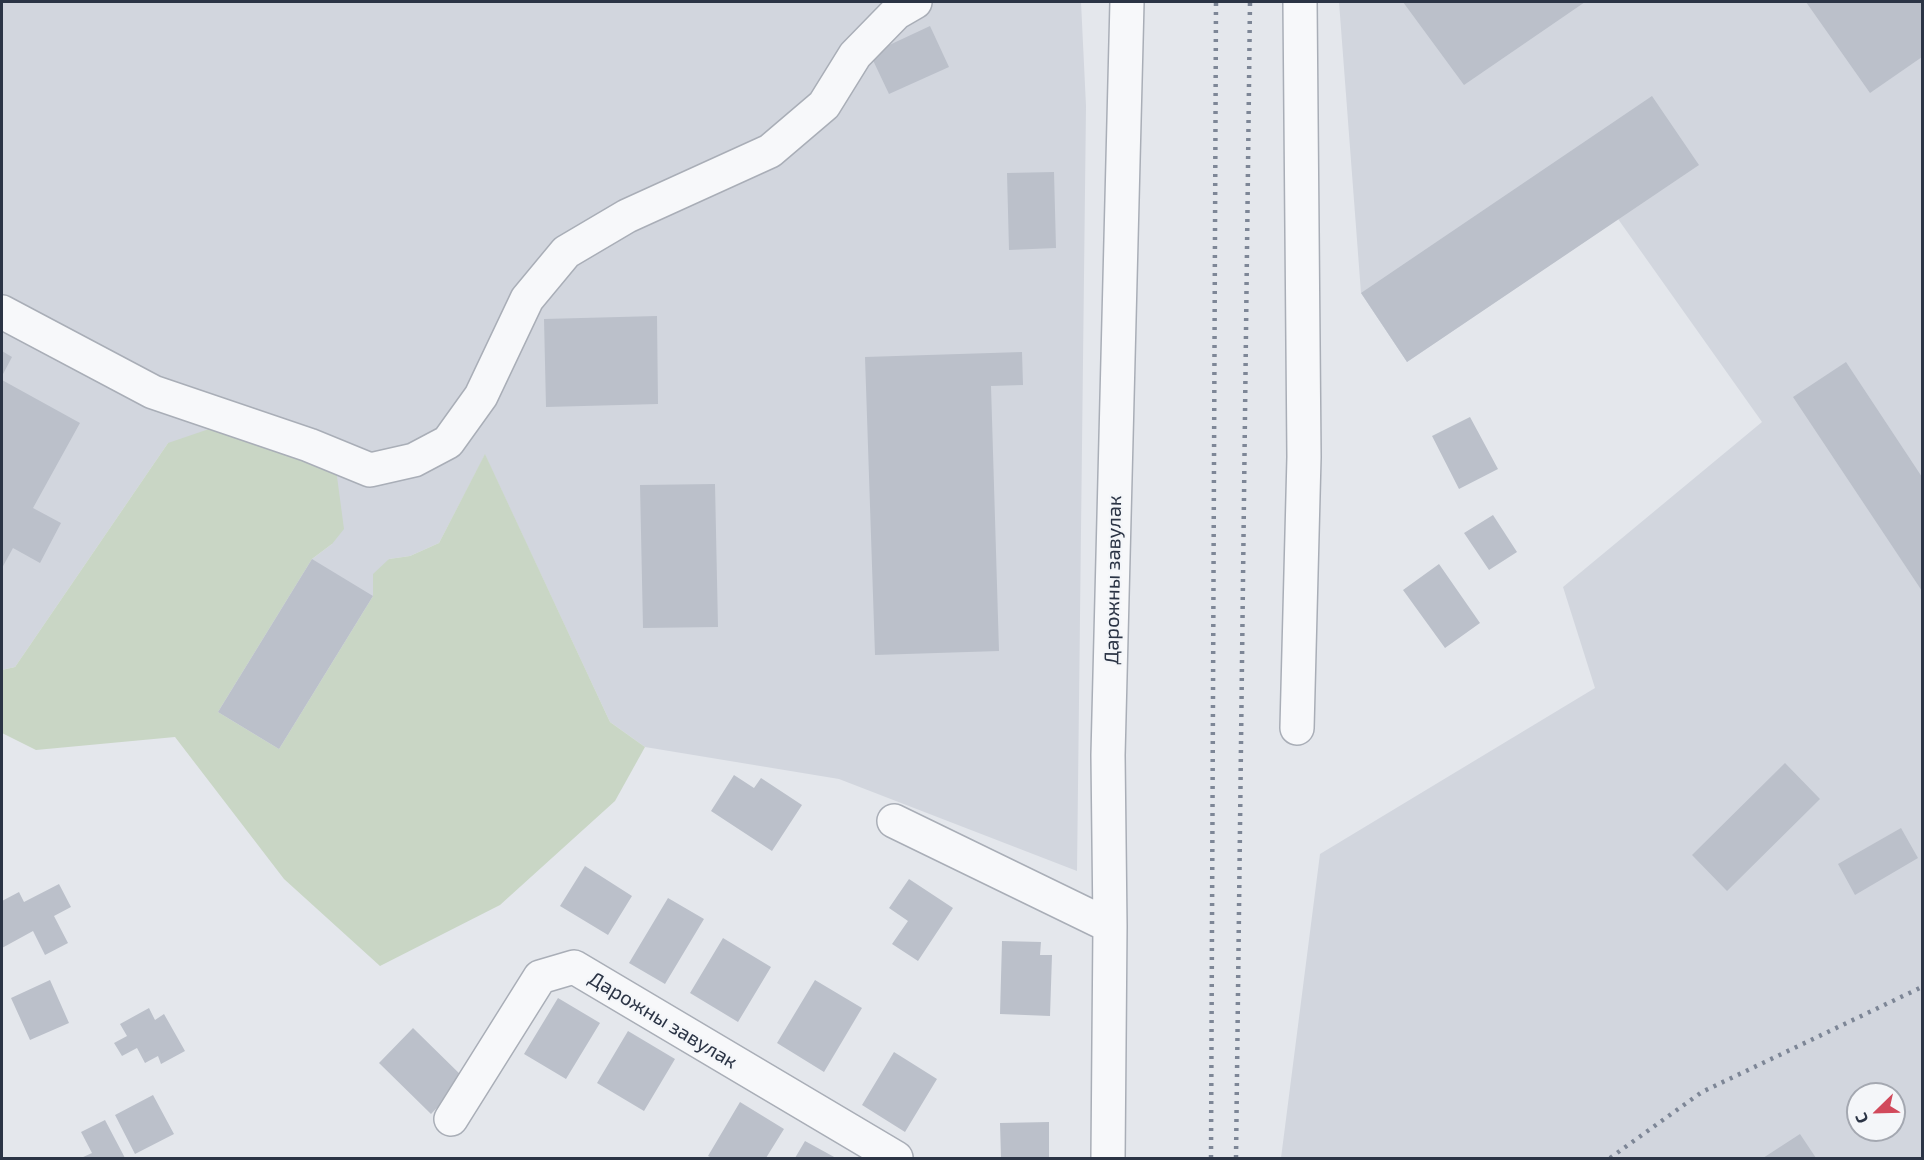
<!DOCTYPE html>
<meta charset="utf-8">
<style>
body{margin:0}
#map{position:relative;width:1924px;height:1160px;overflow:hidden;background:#e4e7ec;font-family:"Exo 2",sans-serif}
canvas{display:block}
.frame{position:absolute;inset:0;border:3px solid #2b3445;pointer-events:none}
.north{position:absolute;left:1846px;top:1082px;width:60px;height:60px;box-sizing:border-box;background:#f4f6f9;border:2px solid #a4a8b1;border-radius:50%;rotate:247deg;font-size:16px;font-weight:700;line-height:24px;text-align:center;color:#2b3445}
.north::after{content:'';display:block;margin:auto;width:21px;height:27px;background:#d1495b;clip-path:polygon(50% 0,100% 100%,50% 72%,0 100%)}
</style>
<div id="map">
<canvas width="1924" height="1160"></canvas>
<div class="frame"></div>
<div class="north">С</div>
</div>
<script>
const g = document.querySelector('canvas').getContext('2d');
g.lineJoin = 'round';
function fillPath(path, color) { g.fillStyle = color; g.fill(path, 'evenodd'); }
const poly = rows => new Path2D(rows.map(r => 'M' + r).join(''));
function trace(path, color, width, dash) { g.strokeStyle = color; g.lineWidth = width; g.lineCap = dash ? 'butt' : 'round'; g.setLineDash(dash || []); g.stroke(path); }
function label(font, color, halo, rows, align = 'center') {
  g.font = font + ' "Exo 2",sans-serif'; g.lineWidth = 4.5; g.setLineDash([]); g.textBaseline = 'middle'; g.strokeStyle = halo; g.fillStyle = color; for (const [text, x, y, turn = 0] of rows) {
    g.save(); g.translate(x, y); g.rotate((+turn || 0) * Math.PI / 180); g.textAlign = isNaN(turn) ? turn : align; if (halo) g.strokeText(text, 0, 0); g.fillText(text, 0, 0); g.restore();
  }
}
const built = poly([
 [2,2,1081,2,1086,106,1077,871,839,779,645,747,610,722,485,455,439,543,410,556,389,559,373,596,279,749,218,712,312,559,332,544,168,443,15,667,2,670],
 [1339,2,1922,2,1922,1158,1281,1158,1320,854,1595,688,1563,587,1762,422,1618,219,1407,362,1361,293],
 [1858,1094,1894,1094,1894,1130,1858,1130]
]);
const green = poly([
 [209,429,336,469,344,529,332,544,312,559,218,712,279,749,373,596,373,574,389,559,410,556,439,543,485,454,610,722,645,747,615,801,500,905,380,966,284,879,175,737,36,750,2,733,2,670,15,667,168,443]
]);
const building = poly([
 [1403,2,1585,2,1464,85],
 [1806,2,1922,2,1922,57,1870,93],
 [930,26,949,67,889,94,870,54],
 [1652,96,1699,165,1407,362,1361,293],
 [1054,172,1056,248,1009,250,1007,173],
 [657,316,658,404,546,407,544,319],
 [2,351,12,357,2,376],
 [1022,352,1023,385,991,386,999,651,875,655,865,357],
 [1846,362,1922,477,1922,591,1793,397],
 [2,380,80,423,33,508,61,523,40,563,13,548,2,568],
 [1470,417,1498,469,1459,489,1432,436],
 [715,484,718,627,643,628,640,485],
 [1493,515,1517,552,1489,570,1464,533],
 [312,559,373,596,279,749,218,712],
 [1439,564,1480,623,1445,648,1403,590],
 [1785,763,1820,799,1727,891,1692,855],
 [734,775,754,788,761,778,802,805,772,851,711,811],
 [1901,828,1918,858,1855,895,1838,864],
 [585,866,632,896,608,935,560,906],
 [909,879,953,908,918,961,892,944,908,921,889,908],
 [59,884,71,907,54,916,68,943,45,955,33,931,2,948,2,901,19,892,24,902],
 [668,898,704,919,665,984,629,963],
 [723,938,771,967,738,1022,690,993],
 [1002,941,1041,942,1040,955,1052,955,1050,1016,1000,1014],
 [50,980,69,1023,30,1040,11,998],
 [815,980,862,1008,824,1072,777,1043],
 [558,998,600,1023,566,1079,524,1054],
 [149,1008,155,1020,164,1014,185,1051,161,1064,158,1056,145,1063,137,1048,122,1056,114,1043,127,1036,120,1024],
 [413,1028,465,1079,431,1114,379,1063],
 [628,1031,675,1059,644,1111,597,1083],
 [894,1052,937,1079,905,1132,862,1105],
 [153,1095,174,1134,135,1154,115,1115],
 [740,1102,784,1129,766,1158,712,1158,708,1156],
 [105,1120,125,1158,81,1158,92,1153,81,1132],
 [1049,1122,1049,1158,1001,1158,1000,1123],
 [1800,1134,1816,1158,1763,1158],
 [805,1141,836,1158,795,1158]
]);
const minor = poly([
 [2,312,153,392,309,445,370,470,414,460,448,442,481,396,527,299,566,252,627,216,770,151,824,105,855,55,896,13,915,2],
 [1297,728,1304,457,1300,2],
 [894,821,1110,926],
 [451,1119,540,977,574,967,896,1158],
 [1108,1158,1110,926,1108,755,1127,2]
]);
const rail = poly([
 [1211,1158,1216,2],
 [1236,1158,1250,2],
 [1610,1158,1702,1092,1922,987]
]);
const streetNames = [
 ["Дарожны завулак",1113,580,-89],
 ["Дарожны завулак",663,1020,31]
];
fillPath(built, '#d2d6de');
fillPath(green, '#c9d6c5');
fillPath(building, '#bbc0ca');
trace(minor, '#a9aeb7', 36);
trace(minor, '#f7f8fa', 33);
trace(rail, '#7d8696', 4.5, [3, 6]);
label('20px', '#2b3445', '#f4f6f9', streetNames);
</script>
